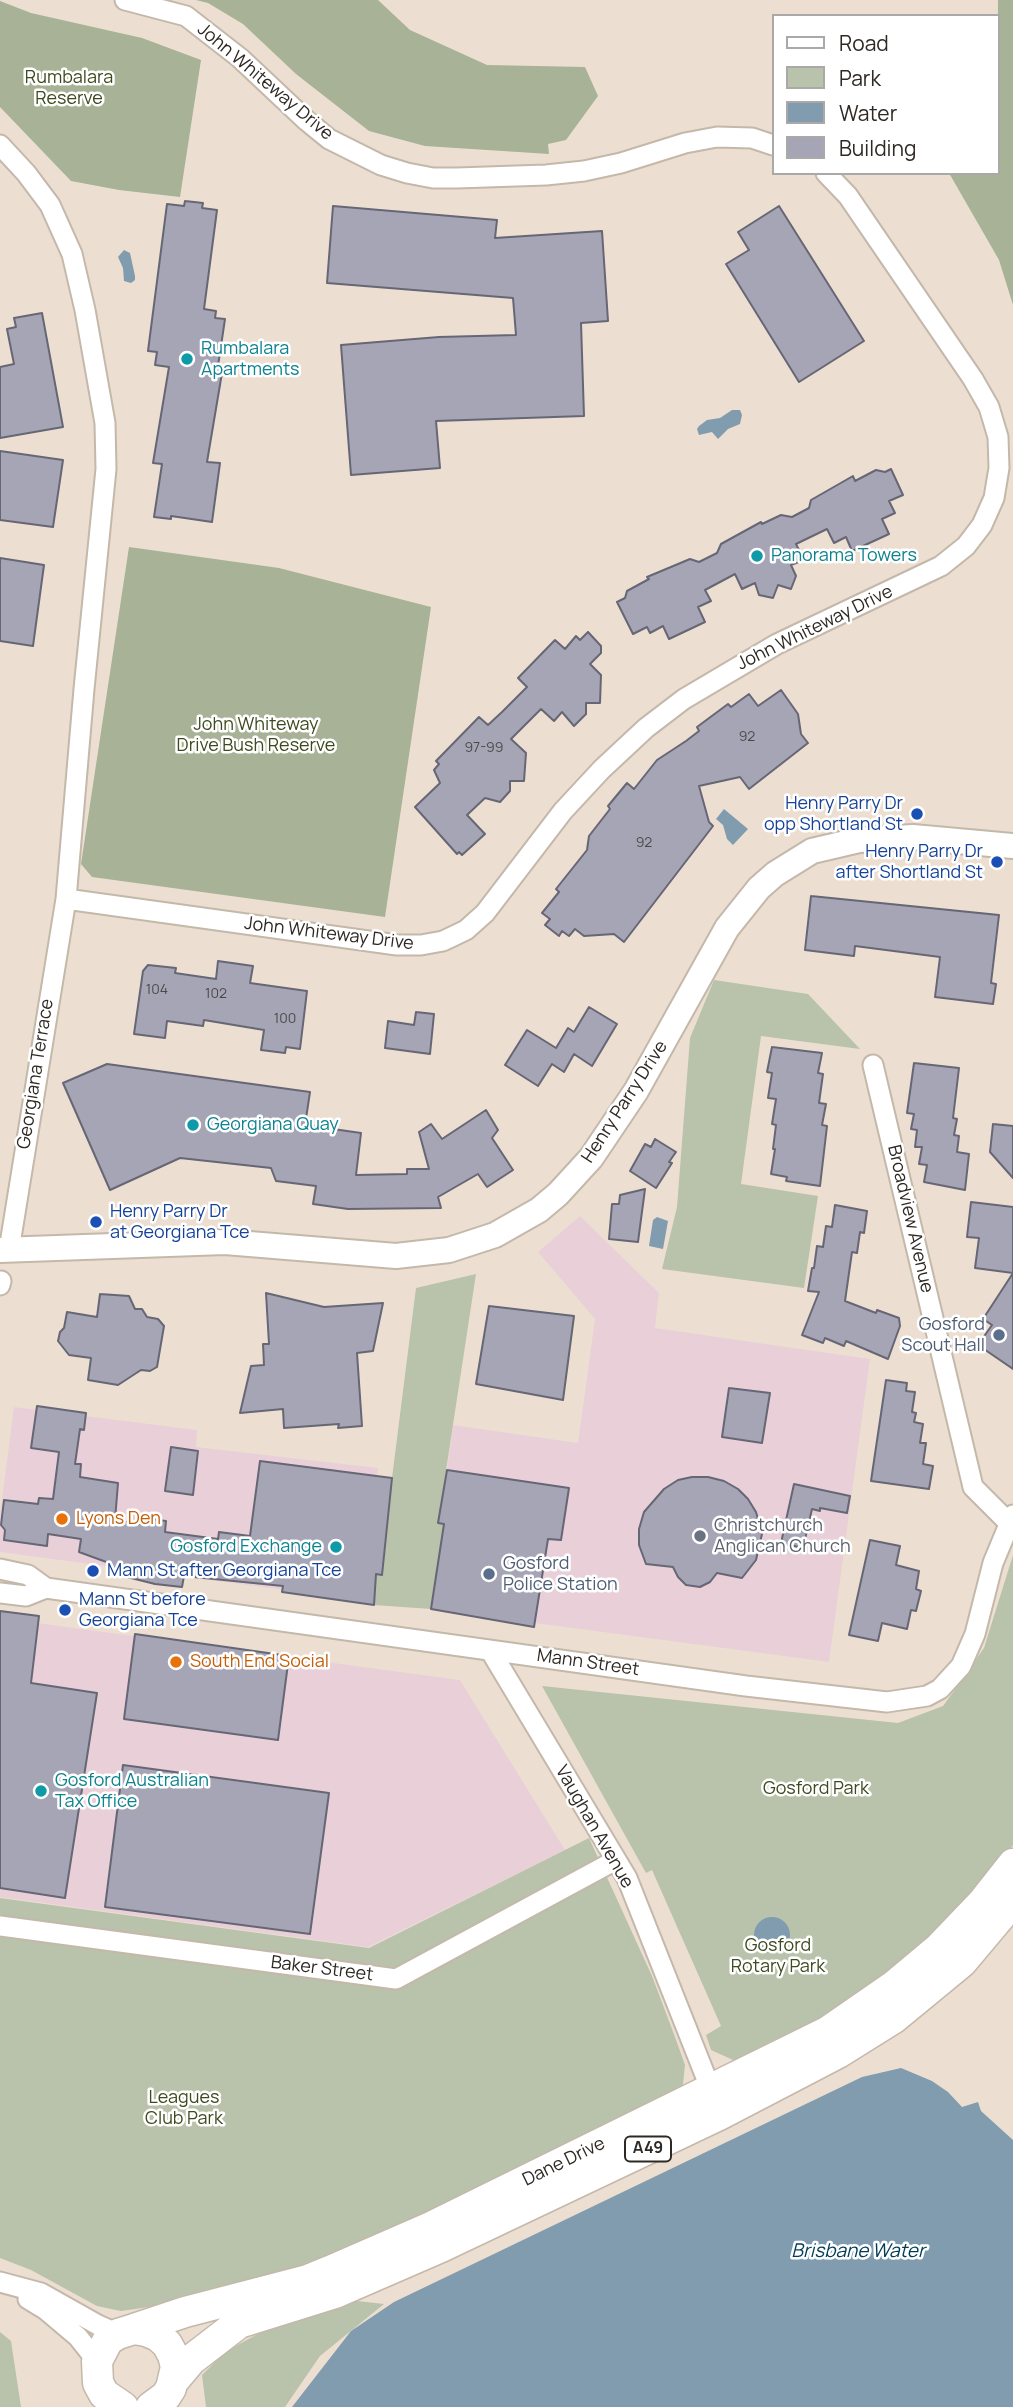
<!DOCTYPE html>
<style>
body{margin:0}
#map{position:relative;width:1013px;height:2407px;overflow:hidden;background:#ecdfd1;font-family:Manrope,sans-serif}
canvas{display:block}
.legend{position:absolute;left:772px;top:14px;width:228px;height:161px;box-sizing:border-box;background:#fff;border:2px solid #aba9a7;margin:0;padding:9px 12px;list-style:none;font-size:21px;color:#2e2924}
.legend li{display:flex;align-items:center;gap:14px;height:35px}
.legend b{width:35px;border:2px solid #aba9a7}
</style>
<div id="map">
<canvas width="1013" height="2407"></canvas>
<ul class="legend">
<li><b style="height:9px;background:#fff"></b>Road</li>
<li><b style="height:19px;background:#b9c2ab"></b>Park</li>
<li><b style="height:19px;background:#809cae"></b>Water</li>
<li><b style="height:19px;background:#a6a5b6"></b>Building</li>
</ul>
</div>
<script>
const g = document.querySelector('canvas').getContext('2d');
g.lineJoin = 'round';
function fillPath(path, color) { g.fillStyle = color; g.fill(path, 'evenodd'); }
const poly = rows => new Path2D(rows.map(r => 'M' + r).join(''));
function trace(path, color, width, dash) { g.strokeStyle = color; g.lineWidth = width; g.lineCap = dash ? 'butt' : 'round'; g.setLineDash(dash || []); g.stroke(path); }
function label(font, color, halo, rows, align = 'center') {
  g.font = font + ' Manrope,sans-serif'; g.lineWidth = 5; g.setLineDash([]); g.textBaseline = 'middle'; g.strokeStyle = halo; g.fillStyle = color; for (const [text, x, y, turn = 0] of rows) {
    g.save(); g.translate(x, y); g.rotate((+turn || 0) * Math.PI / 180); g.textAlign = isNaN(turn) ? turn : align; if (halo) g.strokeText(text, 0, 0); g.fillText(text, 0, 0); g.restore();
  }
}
const commercial = poly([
 [580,1216,659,1293,655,1328,870,1359,829,1662,429,1609,453,1425,578,1443,595,1319,538,1252],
 [14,1407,197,1430,196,1447,378,1468,360,1600,0,1552,0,1514],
 [0,1618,460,1680,565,1850,368,1947,0,1897]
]);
const green = poly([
 [714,980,808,994,860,1049,761,1036,741,1184,818,1196,804,1288,662,1269,677,1207,690,1038],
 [476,1274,438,1523,444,1524,431,1609,374,1605,376,1574,382,1575,392,1478,416,1288],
 [1013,1555,1013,1845,953,1920,863,1998,753,2060,733,2060,711,2050,706,2035,721,2026,652,1870,646,1873,542,1686,898,1723,943,1706,964,1677,984,1648],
 [589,1838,652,1976,675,2037,685,2065,683,2084,679,2090,386,2238,305,2267,149,2307,121,2311,97,2306,31,2270,0,2258,0,1898,369,1948],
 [357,2301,384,2304,320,2356,285,2407,206,2407,202,2375,225,2352,274,2325],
 [0,2332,11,2341,21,2407,0,2407]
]);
const forest = poly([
 [196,0,378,0,410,30,487,65,585,67,598,96,566,140,548,144,549,154,425,146,369,131,296,74,243,24,208,3],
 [998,0,1013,0,1013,305,999,260,949,173,997,173],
 [0,1,31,13,142,38,201,60,180,197,119,190,71,181,0,107],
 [129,547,279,568,431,607,385,917,92,877,81,864]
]);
const water = poly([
 [124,250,130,253,135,276,135,280,131,283,124,281,123,268,118,257],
 [732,410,740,410,742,415,740,424,728,429,718,439,712,432,699,435,697,429,699,426,707,420,720,418],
 [724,809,748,829,733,845,727,839,723,825,716,819],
 [657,1217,668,1221,663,1249,649,1246,653,1220],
 '754 1935a18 18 0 1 1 36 0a18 18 0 1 1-36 0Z',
 [901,2068,932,2081,948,2092,962,2107,978,2102,981,2111,1013,2140,1013,2407,292,2407,351,2331,394,2302,862,2077]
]);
const building = poly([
 [185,201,203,203,202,208,217,210,204,309,216,311,215,318,225,319,218,366,223,367,207,462,220,463,212,522,171,516,171,519,154,517,162,464,153,463,169,367,155,365,157,352,148,351,167,204,184,206,185,201],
 [333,206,497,220,495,238,602,231,608,321,581,323,584,416,436,421,440,468,351,475,341,345,439,337,516,335,513,298,327,283,333,206],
 [779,206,864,341,799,382,726,264,749,250,738,232,779,206],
 [42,313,63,427,0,438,0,367,14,364,7,329,16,327,14,318,42,313],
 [0,451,63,460,53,527,0,520,0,451],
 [891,469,903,495,889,501,895,513,882,519,889,534,852,551,846,537,834,543,827,529,796,544,804,560,791,565,796,576,791,589,778,585,773,598,759,595,755,583,742,589,735,574,705,590,711,601,698,607,705,622,669,639,663,626,650,633,647,627,633,634,617,602,625,598,627,591,649,579,647,577,690,559,699,562,717,553,721,544,761,522,762,524,781,515,792,517,809,508,811,500,853,476,855,481,876,470,885,472,891,469],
 [0,558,44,565,33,646,0,641,0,558],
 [588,632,601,646,601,653,590,664,601,675,600,703,586,703,586,714,574,726,562,712,554,721,541,709,511,739,526,753,524,781,510,781,510,791,500,802,485,798,467,815,485,834,462,855,459,852,457,854,415,807,440,783,434,770,439,764,436,761,479,717,488,725,502,712,527,687,518,678,555,640,565,649,576,636,580,640,588,632],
 [781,690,798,714,801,734,808,743,749,789,740,777,699,786,709,822,713,826,624,942,614,934,584,936,575,929,569,936,562,931,559,936,545,925,550,919,542,913,559,892,556,889,587,850,589,836,610,809,608,806,627,783,634,789,657,760,686,741,699,731,697,727,728,704,731,707,749,694,758,706,781,690],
 [811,896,999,915,991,983,996,984,993,1004,935,997,940,957,855,946,854,956,805,950,811,896],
 [218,961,253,966,250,983,307,991,300,1049,286,1047,285,1053,261,1050,264,1030,204,1020,203,1026,167,1021,165,1038,134,1034,143,971,148,965,176,968,175,973,216,979,218,961],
 [589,1007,617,1024,592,1066,574,1054,564,1072,552,1064,538,1086,505,1065,527,1030,556,1048,568,1028,574,1032,589,1007],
 [416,1012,434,1014,430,1054,385,1048,388,1021,414,1025,416,1012],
 [772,1047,822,1053,818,1073,823,1074,819,1103,826,1104,822,1125,827,1126,820,1186,786,1181,787,1177,771,1174,775,1149,773,1149,776,1125,772,1124,776,1099,768,1098,772,1073,767,1072,772,1047],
 [914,1063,959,1068,953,1118,957,1119,954,1135,959,1136,957,1152,969,1154,965,1190,924,1182,927,1165,919,1164,922,1147,915,1147,917,1130,911,1129,914,1114,907,1113,914,1063],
 [107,1064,310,1092,305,1125,361,1133,356,1175,407,1174,407,1169,429,1169,419,1132,431,1124,442,1139,486,1110,498,1130,492,1138,513,1170,487,1187,478,1174,438,1197,441,1208,348,1209,313,1204,316,1186,276,1181,271,1168,180,1158,110,1190,63,1083,107,1064],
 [993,1124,1013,1126,1013,1178,990,1152,993,1124],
 [655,1139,676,1152,669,1162,672,1163,656,1188,630,1171,645,1144,651,1147,655,1139],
 [645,1189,638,1242,609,1239,612,1204,619,1204,620,1195,645,1189],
 [971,1202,1013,1207,1013,1369,978,1345,992,1325,983,1319,1013,1273,975,1268,979,1238,967,1237,971,1202],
 [835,1205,867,1211,864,1233,860,1232,857,1253,852,1252,845,1301,876,1313,877,1310,899,1318,900,1326,888,1359,846,1341,844,1346,825,1338,823,1343,802,1335,819,1292,808,1291,812,1268,814,1268,817,1246,823,1247,826,1226,832,1227,835,1205],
 [266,1293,324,1307,383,1303,373,1351,357,1353,362,1426,338,1428,339,1424,284,1428,283,1409,240,1413,251,1366,264,1365,263,1344,269,1344,266,1293],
 [100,1294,129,1296,135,1309,142,1309,147,1317,158,1319,164,1326,157,1367,150,1371,141,1370,118,1385,88,1380,91,1358,69,1355,58,1341,60,1332,64,1328,67,1312,97,1317,100,1294],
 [489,1306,574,1316,563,1400,476,1384,489,1306],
 [886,1380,907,1383,906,1391,915,1392,912,1412,916,1413,914,1422,923,1424,920,1443,926,1443,923,1464,933,1466,929,1489,871,1481,886,1380],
 [729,1388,770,1393,762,1443,722,1437,729,1388],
 [37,1406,86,1413,84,1430,80,1429,75,1464,81,1464,80,1477,118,1483,115,1520,150,1525,150,1519,166,1521,165,1532,218,1539,219,1532,250,1536,260,1461,392,1478,382,1575,376,1574,374,1605,282,1592,283,1586,184,1576,182,1587,155,1584,107,1572,109,1563,79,1552,81,1539,48,1534,47,1546,4,1540,5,1530,1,1525,4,1500,38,1504,39,1498,53,1499,59,1452,31,1448,37,1406],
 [171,1447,198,1451,193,1495,165,1491,171,1447],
 [447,1470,569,1488,561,1540,548,1539,534,1627,431,1609,444,1524,438,1523,447,1470],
 [692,1477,708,1477,724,1481,738,1489,748,1499,756,1512,762,1534,756,1560,742,1578,717,1573,710,1582,700,1587,686,1585,678,1577,673,1567,646,1564,639,1545,639,1529,644,1512,664,1489,678,1480,692,1477],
 [794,1484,850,1496,847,1513,820,1508,820,1511,812,1509,803,1548,781,1543,794,1484],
 [870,1540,900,1546,896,1565,919,1571,916,1589,921,1591,916,1611,911,1610,907,1629,882,1623,878,1641,849,1635,870,1540],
 [0,1611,39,1616,31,1683,97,1693,65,1898,0,1888,0,1611],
 [135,1634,289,1656,278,1740,124,1719,135,1634],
 [123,1765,329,1793,310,1934,105,1907,123,1765]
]);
const minor = poly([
 [125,0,186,16,240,58,307,121,329,139,381,165,407,173,433,178,457,178,546,175,584,171,621,163,685,143,717,137,752,138,773,145],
 [0,145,26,173,50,205,72,254,85,310,105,423,106,469,84,689,66,899,397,945,421,945,443,941,466,930,485,913,563,811,602,769,646,728,684,699,777,644,941,566,966,546,982,525,994,498,999,468,998,437,989,407,973,379,848,196,826,173],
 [873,1065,973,1487,1009,1523],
 [9,1250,66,899],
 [0,1285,1,1281],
 [0,1569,28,1575,46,1588,746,1686,887,1702,927,1696,940,1689,961,1666,975,1634,993,1563,1013,1515],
 [0,1593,26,1596,46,1588],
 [490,1650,627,1878,711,2090],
 [0,1926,396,1979,616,1860],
 [0,2282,41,2293,98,2325,118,2334],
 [28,2299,46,2310,78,2337,97,2361]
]);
const major = poly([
 [0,1250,225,1242,396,1256,449,1250,495,1235,539,1210,558,1194,591,1158,636,1091,727,928,759,888,775,874,812,851,859,840,913,837,1013,846]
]);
const highway = poly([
 [134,2329,185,2312,308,2280,330,2271,431,2227,827,2032,895,1985,938,1949,983,1902,1013,1864],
 [175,2379,191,2360,239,2323,335,2293,441,2247,719,2115,838,2053,894,2018,962,1962,1013,1901],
 [123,2407,104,2394,98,2383,97,2361,108,2340,118,2334,134,2329,146,2331,158,2336,167,2344,173,2355,176,2367,171,2388,166,2396,151,2407]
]);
const markers = [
 [187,359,7,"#0f9aa8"],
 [757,556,7,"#0f9aa8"],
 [917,814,7,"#1a4fb4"],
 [997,862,7,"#1a4fb4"],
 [193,1125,7,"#0f9aa8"],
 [96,1222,7,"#1a4fb4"],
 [999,1335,7,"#5c6f8a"],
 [62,1519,7,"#e8710a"],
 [700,1536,7,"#6b7280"],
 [336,1547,7,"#0f9aa8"],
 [93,1571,7,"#1a4fb4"],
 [489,1574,7,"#5c6f8a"],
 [65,1610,7,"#1a4fb4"],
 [176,1662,7,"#e8710a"],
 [41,1791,7,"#0f9aa8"]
];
const numberNames = [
 ["92",747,737],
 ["97-99",484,748],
 ["92",644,843],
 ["104",157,990],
 ["102",216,994],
 ["100",285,1019]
];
const shields = [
 [648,2149,46]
];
const shieldNames = [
 ["A49",648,2149]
];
const parkNames = [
 ["Rumbalara",69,78],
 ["Reserve",69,99],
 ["John Whiteway",256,725],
 ["Drive Bush Reserve",256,746],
 ["Gosford Park",816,1789],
 ["Gosford",778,1946],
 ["Rotary Park",778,1967],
 ["Leagues",184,2098],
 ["Club Park",184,2119]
];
const streetNames = [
 ["John Whiteway Drive",265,82,40],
 ["John Whiteway Drive",815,628,-26],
 ["John Whiteway Drive",329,934,7],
 ["Georgiana Terrace",36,1074,-81],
 ["Henry Parry Drive",625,1102,-57],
 ["Broadview Avenue",910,1219,77],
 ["Mann Street",588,1663,8],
 ["Vaughan Avenue",594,1827,60],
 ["Baker Street",322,1969,7],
 ["Dane Drive",564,2162,-26]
];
const cultureNames = [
 ["Rumbalara",201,349],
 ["Apartments",201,370],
 ["Panorama Towers",771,556],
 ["Georgiana Quay",207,1125],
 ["Gosford Exchange",322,1547,"right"],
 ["Gosford Australian",55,1781],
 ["Tax Office",55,1802]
];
const transitNames = [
 ["Henry Parry Dr",903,804,"right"],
 ["opp Shortland St",903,825,"right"],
 ["Henry Parry Dr",983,852,"right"],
 ["after Shortland St",983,873,"right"],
 ["Henry Parry Dr",110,1212],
 ["at Georgiana Tce",110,1233],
 ["Mann St after Georgiana Tce",107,1571],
 ["Mann St before",79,1600],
 ["Georgiana Tce",79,1621]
];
const serviceNames = [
 ["Gosford",985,1325],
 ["Scout Hall",985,1346],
 ["Gosford",503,1564,"left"],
 ["Police Station",503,1585,"left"]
];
const foodNames = [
 ["Lyons Den",76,1519],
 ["South End Social",190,1662]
];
const worshipNames = [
 ["Christchurch",714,1526],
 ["Anglican Church",714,1547]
];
const waterNames = [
 ["Brisbane Water",858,2252]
];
fillPath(commercial, '#e9d0d8');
fillPath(green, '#b9c2ab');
fillPath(forest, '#a7b296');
fillPath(water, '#809cae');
fillPath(building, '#a6a5b6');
trace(building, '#676675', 2);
trace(minor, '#c4b8aa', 23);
trace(major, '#c4b8aa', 28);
trace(highway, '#c4b8aa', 33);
trace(minor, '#fff', 19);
trace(major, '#fff', 24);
trace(highway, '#fff', 30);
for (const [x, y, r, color] of markers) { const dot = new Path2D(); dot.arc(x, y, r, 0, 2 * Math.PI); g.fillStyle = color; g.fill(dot); trace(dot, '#fff', 2.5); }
label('14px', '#4c4848', null, numberNames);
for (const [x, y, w] of shields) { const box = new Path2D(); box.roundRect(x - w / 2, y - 12.5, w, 25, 5); g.fillStyle = '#fff'; g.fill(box); trace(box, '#2e2924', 2); }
label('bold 16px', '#2e2924', null, shieldNames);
label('18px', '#3c4b1e', '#fff', parkNames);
label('18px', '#2e2924', '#fff', streetNames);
label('18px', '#0d838f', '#fff', cultureNames, 'left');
label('18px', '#164399', '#fff', transitNames, 'left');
label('18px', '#4e5e75', '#fff', serviceNames, 'right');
label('18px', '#c56008', '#fff', foodNames, 'left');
label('18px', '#5b616d', '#fff', worshipNames, 'left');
label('italic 19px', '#003c56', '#fff', waterNames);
</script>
